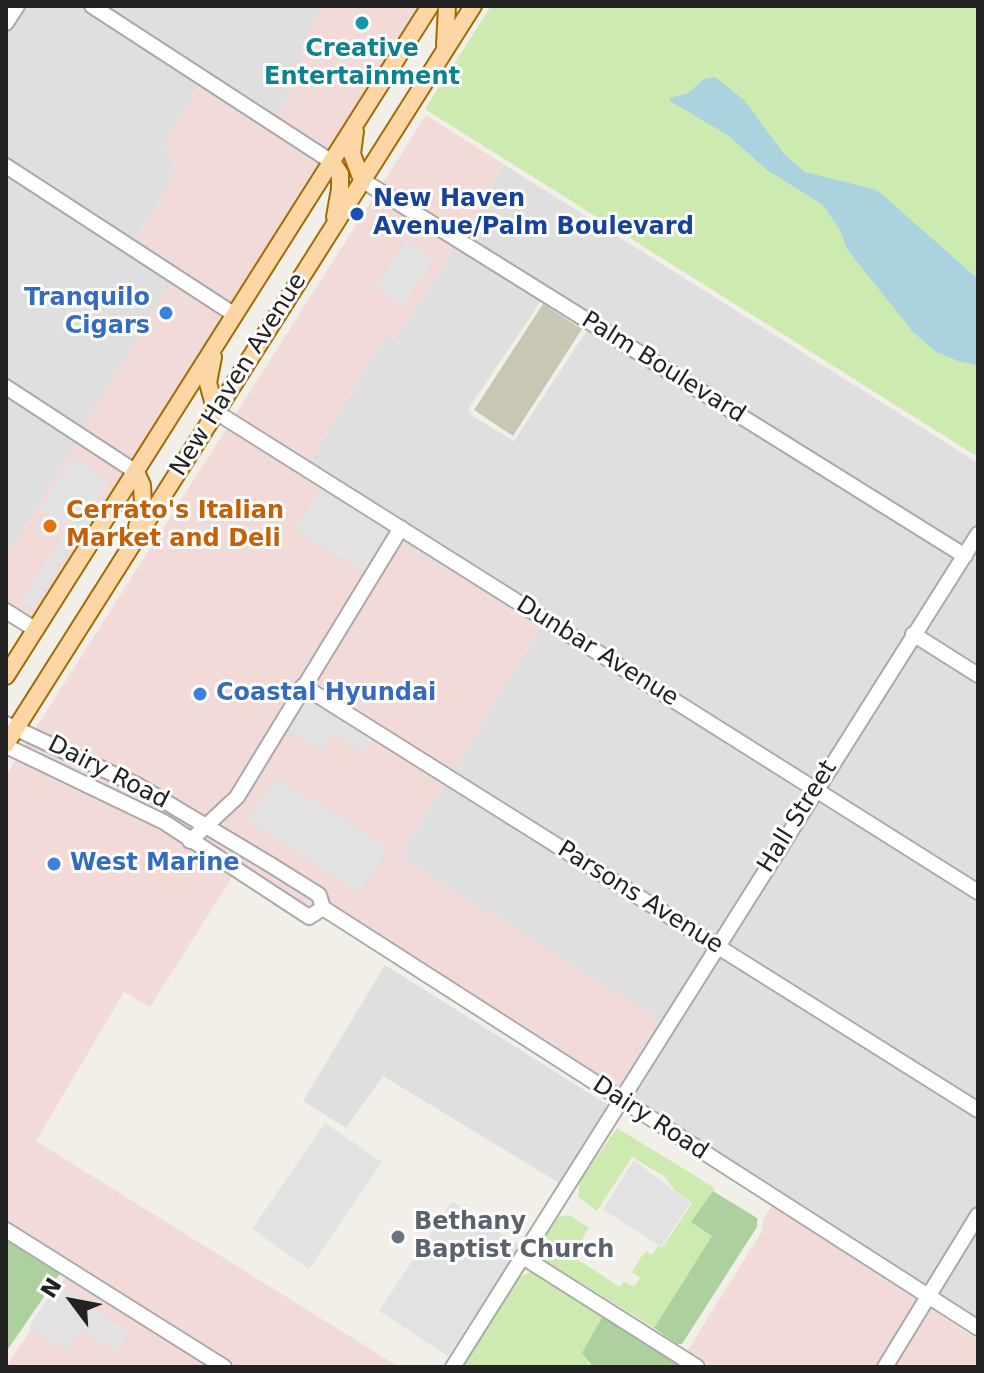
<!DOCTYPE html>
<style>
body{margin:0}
#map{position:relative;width:984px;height:1373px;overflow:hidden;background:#f2efe9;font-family:"DejaVu Sans",sans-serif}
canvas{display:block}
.frame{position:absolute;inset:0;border:8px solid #222;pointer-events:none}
.north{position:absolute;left:32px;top:1261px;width:80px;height:80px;-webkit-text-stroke:6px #fff;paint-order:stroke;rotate:302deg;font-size:22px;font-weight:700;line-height:32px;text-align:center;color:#222}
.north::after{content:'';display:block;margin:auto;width:28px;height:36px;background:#222;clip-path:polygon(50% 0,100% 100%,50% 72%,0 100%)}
</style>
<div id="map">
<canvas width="984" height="1373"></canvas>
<div class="frame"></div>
<div class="north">N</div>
</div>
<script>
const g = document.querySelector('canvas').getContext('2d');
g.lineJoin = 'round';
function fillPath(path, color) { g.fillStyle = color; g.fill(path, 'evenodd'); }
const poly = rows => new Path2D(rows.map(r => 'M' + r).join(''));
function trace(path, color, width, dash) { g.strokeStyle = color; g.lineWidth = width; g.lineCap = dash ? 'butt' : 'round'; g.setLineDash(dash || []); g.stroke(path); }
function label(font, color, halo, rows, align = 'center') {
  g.font = font + ' "DejaVu Sans",sans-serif'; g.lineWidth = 6; g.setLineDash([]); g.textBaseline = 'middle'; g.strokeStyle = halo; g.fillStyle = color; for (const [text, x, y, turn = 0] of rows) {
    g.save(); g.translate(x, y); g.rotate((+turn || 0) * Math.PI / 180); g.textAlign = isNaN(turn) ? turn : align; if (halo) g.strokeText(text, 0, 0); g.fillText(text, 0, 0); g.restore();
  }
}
const residential = poly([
 [6,6,81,6,200,84,166,142,177,173,136,237,182,266,179,271,6,159],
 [104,6,323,6,301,52,304,71,277,115],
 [503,164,978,463,978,1321,623,1094,665,1024,399,856,543,623,408,547,300,476,387,334,395,340,463,237],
 [543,298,588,329,514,441,471,415,468,409],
 [6,174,172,281,83,430,6,379],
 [6,394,77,441,6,559],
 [385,965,611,1107,564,1186,383,1076,346,1128,303,1101]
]);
const commercial = poly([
 [323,6,422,6,329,153,206,73,277,114,304,71,301,52],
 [200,84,322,163,232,305,136,238,177,173,166,142],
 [426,115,503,164,463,237,395,340,387,334,300,476,408,547,543,623,400,856,666,1024,623,1094,328,904,322,889,220,825,141,781,35,729],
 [172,281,226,316,133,463,83,430],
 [77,441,127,474,33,621,6,604,6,559],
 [28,740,136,792,313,898,315,905,309,909,166,817,23,747],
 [17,758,161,828,233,876,150,1007,124,992,36,1141,399,1367,6,1367,66,1276,6,1228,6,775],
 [773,1204,978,1340,978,1367,712,1367,687,1351,762,1231,763,1219]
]);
const construction = poly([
 [543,304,582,329,513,436,474,410]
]);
const grass = poly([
 [491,6,978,6,978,457,425,109],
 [617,1128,715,1188,692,1222,712,1236,654,1328,547,1262,539,1254,542,1241,558,1217,569,1215,589,1228,572,1256,620,1287,624,1281,634,1287,640,1278,632,1272,641,1257,646,1251,652,1255,658,1246,662,1248,692,1203,676,1192,664,1176,632,1157,597,1211,578,1197,580,1181],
 [533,1271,604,1314,587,1362,593,1367,462,1367,519,1277]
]);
const forest = poly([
 [713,1191,757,1218,757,1227,682,1344,677,1344,654,1328,712,1236,691,1222],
 [6,1234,61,1272,6,1352],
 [604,1314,686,1367,593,1367,582,1353]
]);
const parking = poly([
 [406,240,434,259,402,306,374,287],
 [73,458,109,481,89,512,93,515,32,608,21,601,68,527,40,509],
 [322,486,383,525,387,532,387,539,365,573,295,529],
 [307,697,375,737,364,753,332,733,320,751,283,727,301,698],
 [276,777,388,848,359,893,248,821],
 [325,1123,382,1162,309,1269,252,1229],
 [634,1160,690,1203,661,1247,603,1209],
 [452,1201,520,1246,448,1356,379,1311],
 [57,1284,130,1332,117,1352,81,1329,66,1351,29,1327]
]);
const water = poly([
 [715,77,744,100,784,154,805,172,877,190,978,279,978,365,961,362,936,352,913,332,847,249,840,230,823,205,767,170,729,136,670,101,670,98,688,93,704,79]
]);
const minor = poly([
 [92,6,332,162],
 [6,23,17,6],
 [6,166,235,315],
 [362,180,965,556],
 [6,387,136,472],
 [216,412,978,892],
 [6,611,36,630],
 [913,634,978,675],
 [303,686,978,1110],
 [6,724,139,786,271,865,319,895,323,908,978,1328],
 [6,746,164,822,309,917,323,908],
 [190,841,237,797,401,528],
 [6,1230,224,1367],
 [523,1257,697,1367],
 [453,1367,978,534],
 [885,1367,978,1215]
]);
const major = poly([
 [445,45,447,6],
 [355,131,352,154,362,180],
 [332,162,340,174,340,189,335,217],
 [213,357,208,383,216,412],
 [136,472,142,485,143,505,137,527],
 [6,676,430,6],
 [6,744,473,6]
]);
const markers = [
 [362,23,8,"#0f9aa8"],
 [357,214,8,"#1a4fb4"],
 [166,313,8,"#3f7fe0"],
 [50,526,8,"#e8710a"],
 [200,694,8,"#3f7fe0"],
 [54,864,8,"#3f7fe0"],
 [398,1237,8,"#6b7280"]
];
const cultureNames = [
 ["Creative",362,50],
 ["Entertainment",362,78]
];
const transitNames = [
 ["New Haven",373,200],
 ["Avenue/Palm Boulevard",373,228]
];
const shopNames = [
 ["Tranquilo",150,299,"right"],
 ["Cigars",150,327,"right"],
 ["Coastal Hyundai",216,694],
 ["West Marine",70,864]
];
const streetNames = [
 ["Palm Boulevard",663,368,32],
 ["New Haven Avenue",239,375,-58],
 ["Dunbar Avenue",597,652,32],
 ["Dairy Road",108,773,27],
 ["Hall Street",798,817,-58],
 ["Parsons Avenue",640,898,32],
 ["Dairy Road",650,1119,33]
];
const foodNames = [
 ["Cerrato's Italian",66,512],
 ["Market and Deli",66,540]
];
const worshipNames = [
 ["Bethany",414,1223],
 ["Baptist Church",414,1251]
];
fillPath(residential, '#e0dfdf');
fillPath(commercial, '#f2dad9');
fillPath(construction, '#c7c7b4');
fillPath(grass, '#cdebb0');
fillPath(forest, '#add19e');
fillPath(parking, '#e2e2e2');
fillPath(water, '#aad3df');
trace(minor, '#a9a9a9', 18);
trace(major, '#a06b00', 20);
trace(minor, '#fff', 14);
trace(major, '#fcd6a4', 16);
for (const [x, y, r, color] of markers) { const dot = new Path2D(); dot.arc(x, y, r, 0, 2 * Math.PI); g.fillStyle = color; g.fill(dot); trace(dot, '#fff', 3); }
label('bold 24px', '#0d838f', '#fff', cultureNames);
label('bold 24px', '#164399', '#fff', transitNames, 'left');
label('bold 24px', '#366cbe', '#fff', shopNames, 'left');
label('24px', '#222', '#fff', streetNames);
label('bold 24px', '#c56008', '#fff', foodNames, 'left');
label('bold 24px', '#5b616d', '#fff', worshipNames, 'left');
</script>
